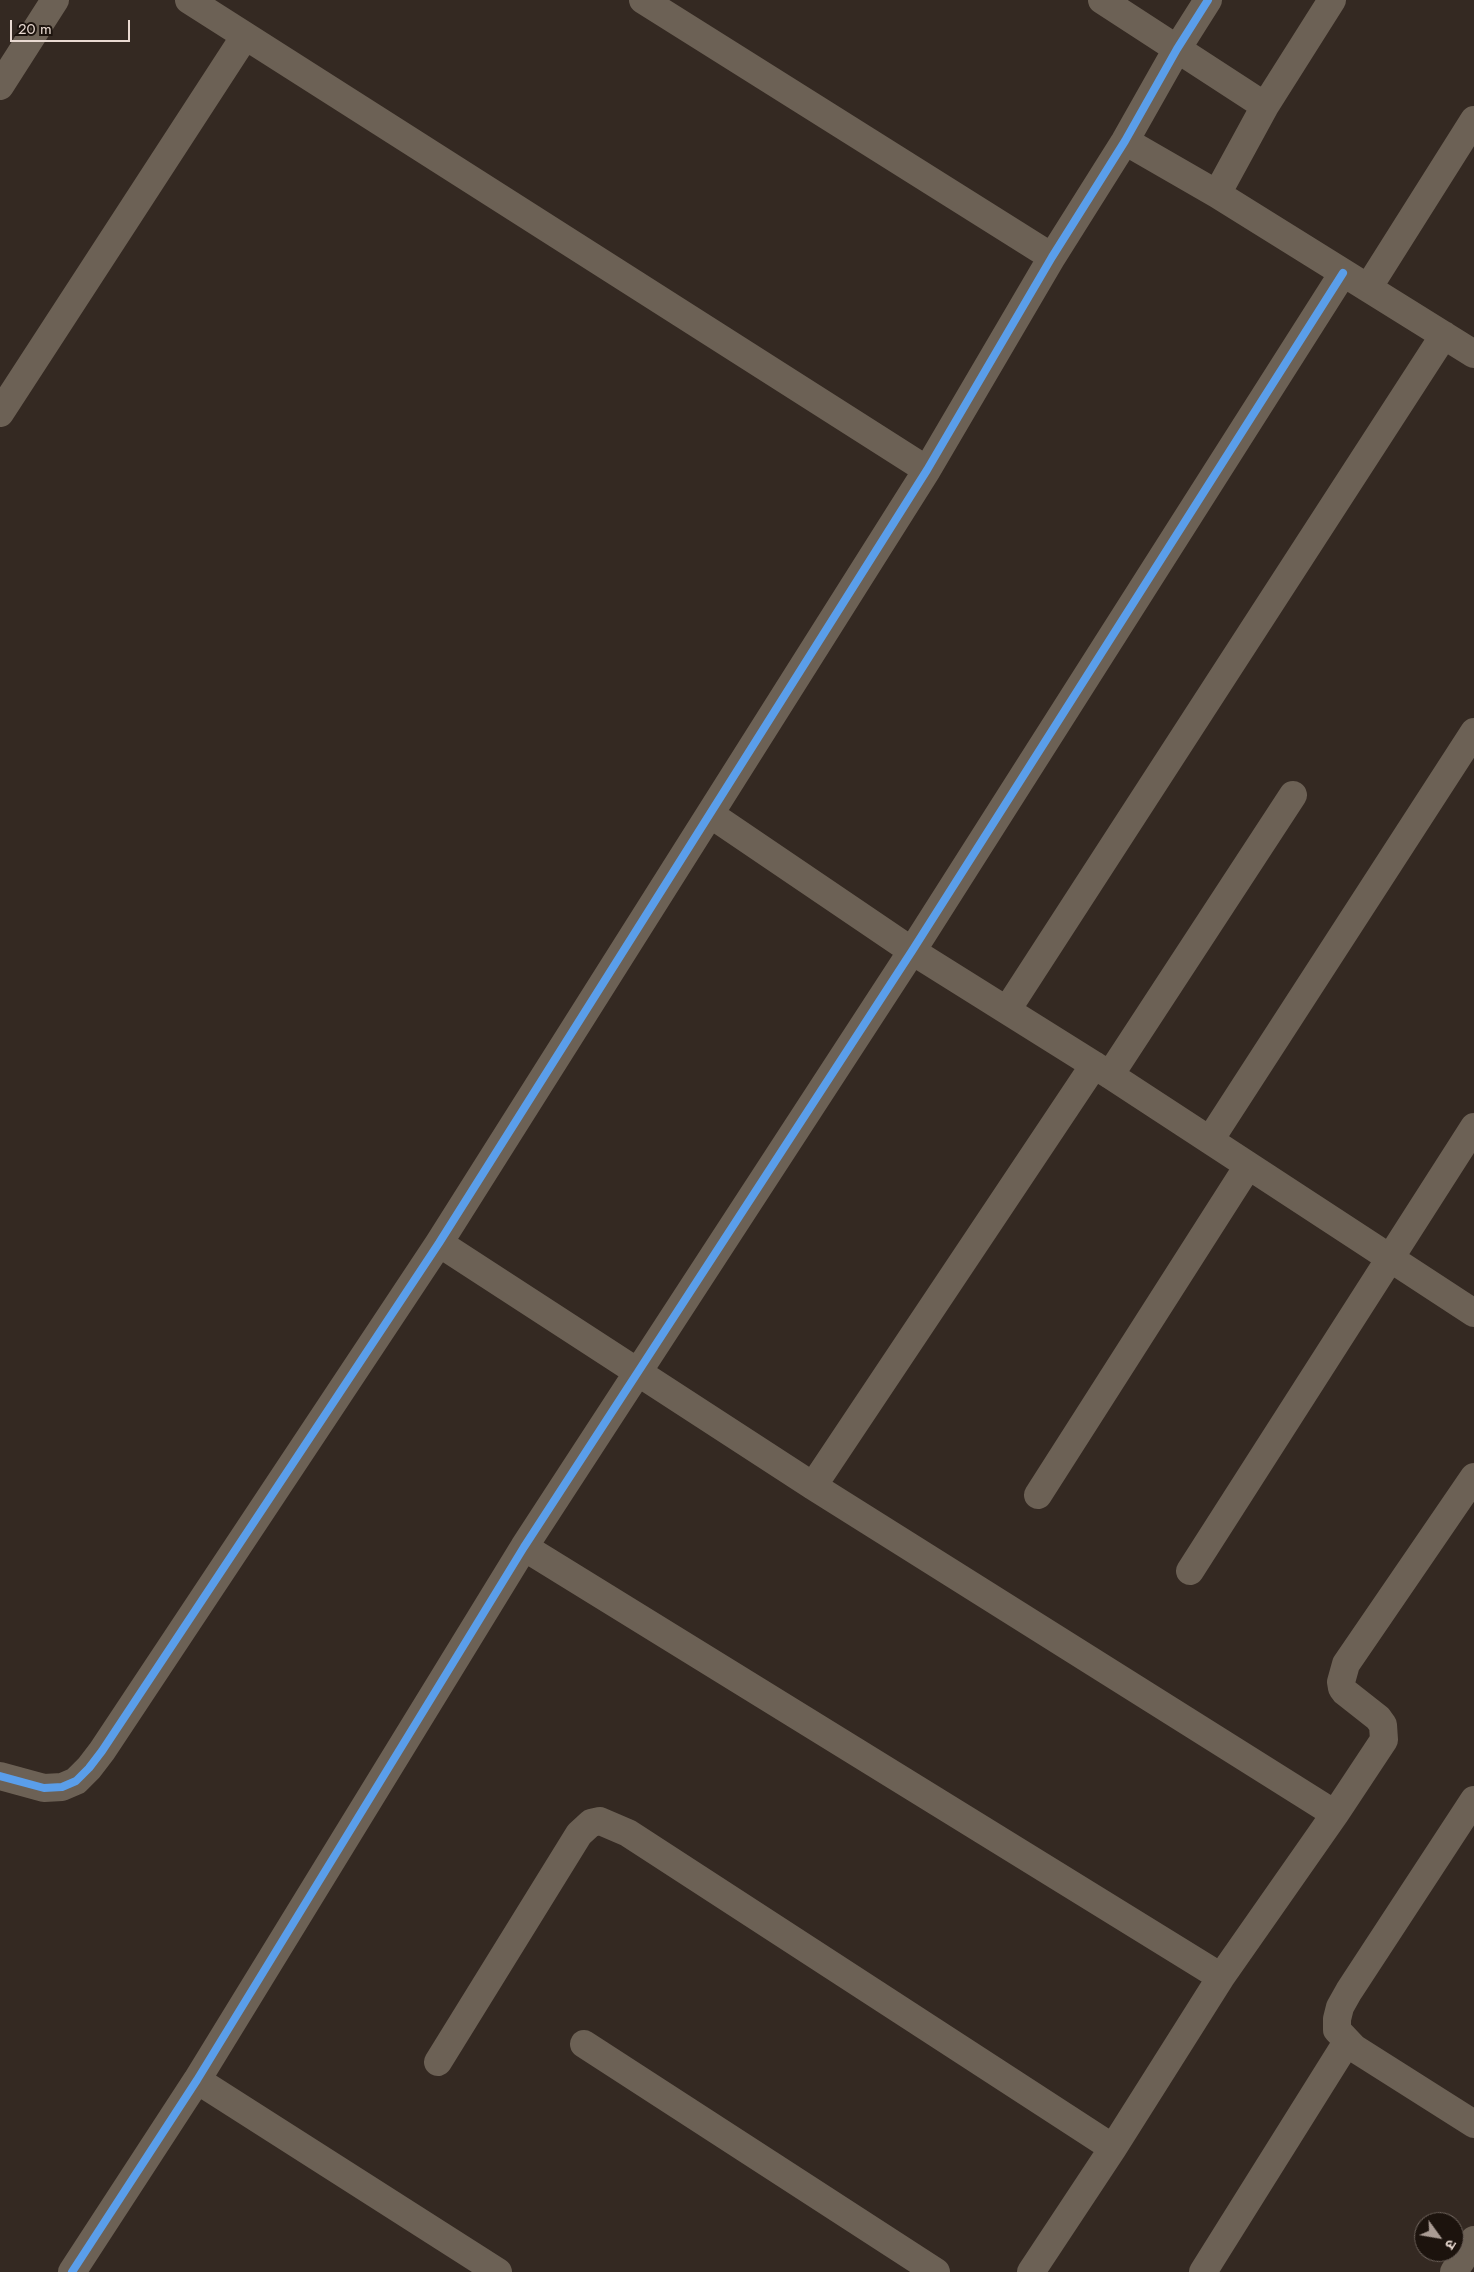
<!DOCTYPE html>
<meta charset="utf-8">
<style>
body{margin:0}
#map{position:relative;width:1474px;height:2272px;overflow:hidden;background:#342922;font-family:Jost,"Noto Sans Devanagari",sans-serif}
canvas{display:block}
.north{position:absolute;left:1414px;top:2212px;width:50px;height:50px;box-sizing:border-box;background:#1c130d;border:1px solid #6e635c;border-radius:50%;rotate:122deg;font-size:14px;font-weight:700;line-height:20px;text-align:center;color:#e9dad2}
.north::after{content:'';display:block;margin:auto;width:18px;height:22px;background:#aa9c94;clip-path:polygon(50% 0,100% 100%,50% 72%,0 100%)}
.scale{position:absolute;left:10px;top:20px;width:120px;height:22px;box-sizing:border-box;border:2px solid #e9dad2;border-top:0;padding-left:6px;font-size:15px;line-height:18px;white-space:nowrap;color:#e9dad2;-webkit-text-stroke:4px #1c130d;paint-order:stroke}
</style>
<div id="map">
<canvas width="1474" height="2272"></canvas>
<div class="north">उ</div>
<div class="scale">20 m</div>
</div>
<script>
const g = document.querySelector('canvas').getContext('2d');
g.lineJoin = 'round';
const poly = rows => new Path2D(rows.map(r => 'M' + r).join(''));
function trace(path, color, width, dash) { g.strokeStyle = color; g.lineWidth = width; g.lineCap = dash ? 'butt' : 'round'; g.setLineDash(dash || []); g.stroke(path); }
const minor = poly([
 [189,0,927,470],
 [643,0,1052,257],
 [1102,0,1265,106],
 [0,86,55,0],
 [1125,141,1217,194,1474,354],
 [1217,194,1265,106,1332,0],
 [1368,288,1474,120],
 [0,413,245,36],
 [710,814,912,951,1110,1075,1474,1313],
 [1007,1010,1444,335],
 [1110,1075,1293,795],
 [1210,1140,1474,732],
 [439,1243,813,1486,1335,1814],
 [813,1486,1094,1065],
 [1038,1495,1248,1166],
 [524,1547,1221,1977],
 [1190,1571,1474,1127],
 [0,1776,44,1788,62,1787,76,1781,89,1768,102,1751,439,1243,927,470,1052,257,1125,141,1177,49,1208,0],
 [1474,1800,1349,1991,1340,2007,1337,2019,1337,2030,1354,2048,1474,2124],
 [584,2044,936,2272],
 [438,2062,579,1834,591,1823,600,1821,628,1833,1113,2148],
 [197,2080,498,2272],
 [72,2272,197,2080,524,1547,912,951,1343,273],
 [1031,2272,1113,2148,1221,1977,1335,1814,1384,1740,1383,1725,1378,1718,1345,1692,1342,1688,1341,1682,1346,1664,1474,1477],
 [1203,2272,1347,2042],
 [1454,2272,1474,2240]
]);
const cycleway = poly([
 [0,1776,44,1788,62,1787,76,1781,89,1768,102,1751,439,1243,927,470,1052,257,1125,141,1177,49,1208,0],
 [72,2272,197,2080,524,1547,912,951,1343,273]
]);
trace(minor, '#6c6155', 28);
trace(cycleway, '#5a9eea', 8);
</script>
